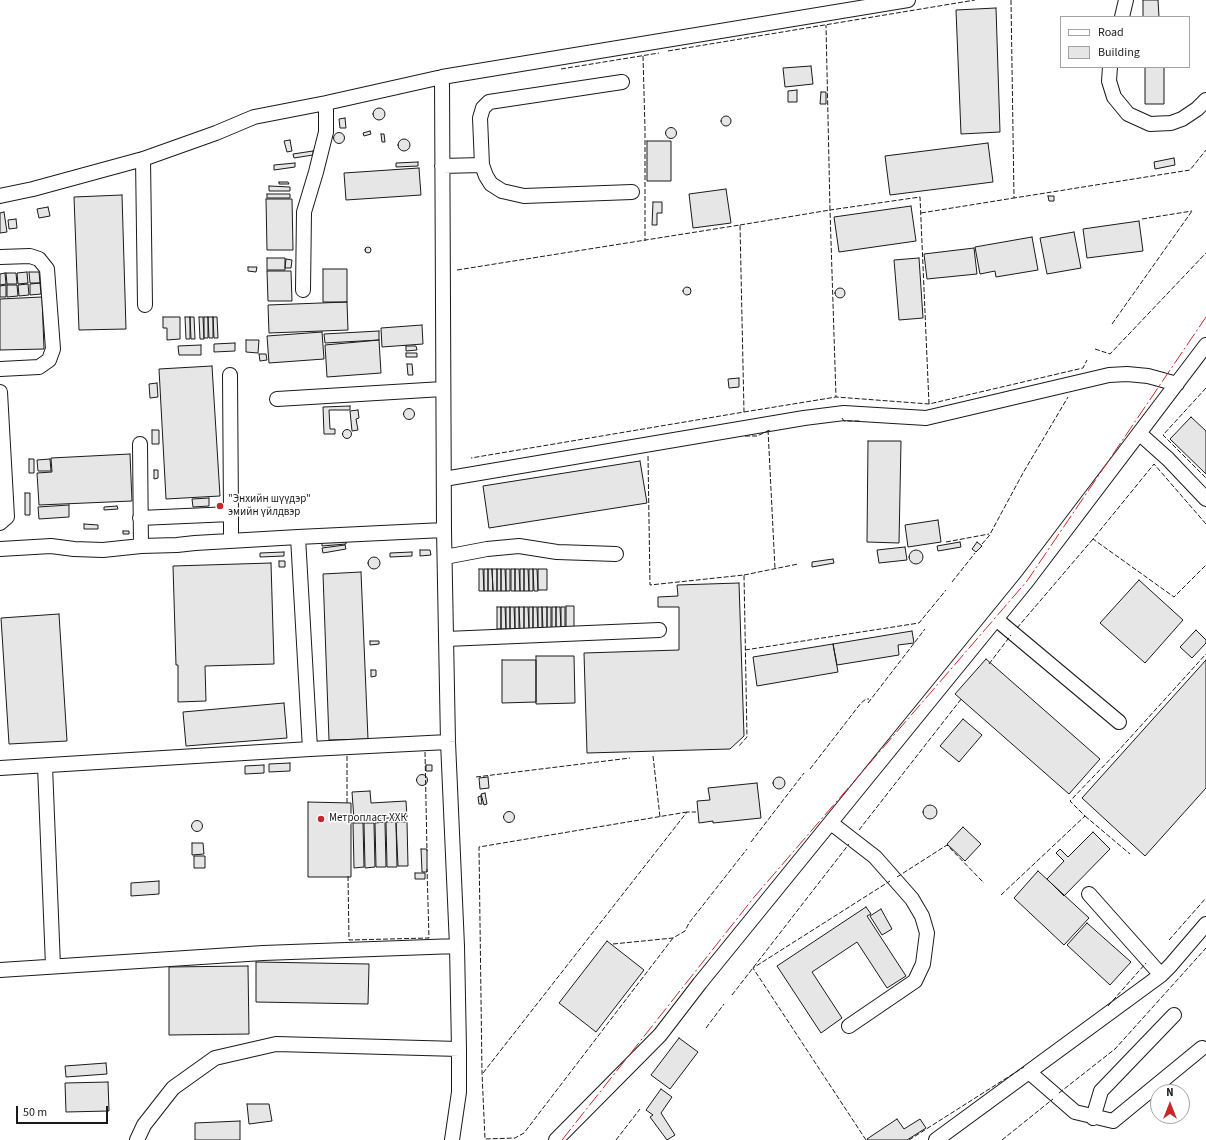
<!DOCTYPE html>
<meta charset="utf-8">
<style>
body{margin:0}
#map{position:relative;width:1206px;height:1140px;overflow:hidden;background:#fff;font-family:"Source Sans 3",sans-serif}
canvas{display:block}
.legend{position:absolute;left:1060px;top:16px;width:130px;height:52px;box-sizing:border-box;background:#fff;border:1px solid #a3a3a3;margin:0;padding:5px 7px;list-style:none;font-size:12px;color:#1a1a1a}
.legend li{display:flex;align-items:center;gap:8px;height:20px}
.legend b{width:20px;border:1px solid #a3a3a3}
.north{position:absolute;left:1150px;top:1084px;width:40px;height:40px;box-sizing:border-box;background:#fff;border:1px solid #a3a3a3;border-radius:50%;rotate:0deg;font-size:11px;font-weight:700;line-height:16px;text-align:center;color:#1a1a1a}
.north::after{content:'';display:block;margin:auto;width:14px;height:18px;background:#c62828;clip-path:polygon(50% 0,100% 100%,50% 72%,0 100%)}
.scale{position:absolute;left:16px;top:1106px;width:92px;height:18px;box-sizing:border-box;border:2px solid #1a1a1a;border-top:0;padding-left:5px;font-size:12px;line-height:14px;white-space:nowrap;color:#1a1a1a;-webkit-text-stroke:3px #fff;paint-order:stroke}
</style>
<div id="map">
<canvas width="1206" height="1140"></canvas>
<ul class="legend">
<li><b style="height:5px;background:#fff"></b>Road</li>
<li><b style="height:11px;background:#e6e6e6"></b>Building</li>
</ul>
<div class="north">N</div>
<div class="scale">50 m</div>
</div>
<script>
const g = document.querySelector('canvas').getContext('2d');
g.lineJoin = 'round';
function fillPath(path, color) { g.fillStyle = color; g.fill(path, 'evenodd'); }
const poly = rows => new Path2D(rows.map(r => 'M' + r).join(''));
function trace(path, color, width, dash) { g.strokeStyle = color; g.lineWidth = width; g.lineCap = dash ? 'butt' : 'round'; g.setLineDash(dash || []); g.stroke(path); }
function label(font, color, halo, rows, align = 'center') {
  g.font = font + ' "Source Sans 3",sans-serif'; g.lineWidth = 3; g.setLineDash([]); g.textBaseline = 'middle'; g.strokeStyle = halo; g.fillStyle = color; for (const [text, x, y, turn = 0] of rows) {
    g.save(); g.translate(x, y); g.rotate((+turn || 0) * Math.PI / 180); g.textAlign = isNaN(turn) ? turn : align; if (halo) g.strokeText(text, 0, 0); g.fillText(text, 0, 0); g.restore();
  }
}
const building = poly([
 [1143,0,1158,0,1159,17,1143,17,1143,0],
 [996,8,1000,132,961,134,956,10,996,8],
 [811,66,813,84,785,87,783,68,811,66],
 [1145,67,1164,67,1164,104,1145,104,1145,67],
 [797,90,797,102,788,102,788,91,797,90],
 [821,92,826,92,826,104,820,104,821,92],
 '373 114a6 6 0 1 1 12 0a6 6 0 1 1-12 0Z',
 '721 121a5 5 0 1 1 10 0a5 5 0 1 1-10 0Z',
 [345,118,346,128,340,128,339,119,345,118],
 '665.5 133a5.5 5.5 0 1 1 11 0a5.5 5.5 0 1 1-11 0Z',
 [370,131,371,134,364,136,363,133,370,131],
 '333.5 138a5.5 5.5 0 1 1 11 0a5.5 5.5 0 1 1-11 0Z',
 [381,134,384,134,385,142,382,142,381,134],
 '398 145a6 6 0 1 1 12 0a6 6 0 1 1-12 0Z',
 [290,140,292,151,287,152,284,141,290,140],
 [647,141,671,141,671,181,647,181,647,141],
 [988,143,993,182,890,195,885,156,988,143],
 [313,151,313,155,294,158,293,154,313,151],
 [1174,158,1175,165,1155,169,1154,162,1174,158],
 [418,162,418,166,396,167,396,163,418,162],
 [295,163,295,167,274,170,274,165,295,163],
 [419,168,421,195,346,200,344,173,419,168],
 [279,182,288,182,289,184,279,184,279,182],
 [269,186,290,187,290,191,269,191,269,186],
 [726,189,731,223,693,228,689,194,726,189],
 [267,194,290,194,290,198,267,198,267,194],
 [122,195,126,329,79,330,74,197,122,195],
 [1048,196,1054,196,1054,201,1049,201,1048,196],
 [266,199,292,199,293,250,267,250,266,199],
 [653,202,662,202,662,213,657,213,657,225,652,225,653,202],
 [911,206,916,241,839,252,834,217,911,206],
 [48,207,50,216,39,218,37,209,48,207],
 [4,212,7,232,0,233,0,213,4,212],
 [16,219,17,228,9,229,8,220,16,219],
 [1139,221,1143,251,1087,258,1083,229,1139,221],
 [1074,232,1081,268,1047,274,1040,238,1074,232],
 [1032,237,1038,270,996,277,995,271,980,274,975,247,1032,237],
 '365 250a3 3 0 1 1 6 0a3 3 0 1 1-6 0Z',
 [974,248,977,274,927,279,924,254,974,248],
 [267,258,285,258,285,270,267,270,267,258],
 [919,258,923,318,899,320,894,260,919,258],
 [286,259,292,260,291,268,285,268,286,259],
 [248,267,257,267,256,272,248,271,248,267],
 [323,269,347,269,347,302,323,302,323,269],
 [267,271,291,271,292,301,268,301,267,271],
 [27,272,28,283,18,284,17,273,27,272],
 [29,272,39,272,40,283,30,283,29,272],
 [5,273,6,284,0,285,0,274,5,273],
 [6,273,16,273,17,284,7,284,6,273],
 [40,283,41,294,30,295,30,284,40,283],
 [28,284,29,295,19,296,18,285,28,284],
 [6,285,6,297,0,297,0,286,6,285],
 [7,285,17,285,18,296,7,297,7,285],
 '683 291a4 4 0 1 1 8 0a4 4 0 1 1-8 0Z',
 '835 293a5 5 0 1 1 10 0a5 5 0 1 1-10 0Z',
 [42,297,44,349,0,350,0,299,42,297],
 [347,302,348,330,269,333,268,305,347,302],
 [163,317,180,317,180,339,167,340,167,328,163,328,163,317],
 [185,317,190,317,190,339,186,339,185,317],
 [190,317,194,317,195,339,191,339,190,317],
 [199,317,203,317,204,339,200,339,199,317],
 [204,317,208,317,208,338,204,338,204,317],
 [208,317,213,317,213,338,209,338,208,317],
 [213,317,217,317,218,338,214,338,213,317],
 [422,325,423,344,382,347,381,328,422,325],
 [379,331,379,340,325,343,324,334,379,331],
 [322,332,324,359,269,363,267,336,322,332],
 [246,340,259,340,258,353,246,352,246,340],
 [379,340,381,373,327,377,325,345,379,340],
 [235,343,235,351,214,352,214,344,235,343],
 [201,345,201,355,179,355,178,346,201,345],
 [406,346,416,346,417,350,406,351,406,346],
 [406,353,417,353,417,357,406,357,406,353],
 [259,354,266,354,267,360,260,361,259,354],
 [407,364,412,364,413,375,408,375,407,364],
 [212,366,220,496,166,499,159,369,212,366],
 [739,378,739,387,729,388,728,379,739,378],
 [157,383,158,397,150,398,149,384,157,383],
 [350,406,350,410,329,410,330,429,335,429,335,434,324,434,323,407,350,406],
 '403.5 414a5.5 5.5 0 1 1 11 0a5.5 5.5 0 1 1-11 0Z',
 [358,410,359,418,356,419,358,430,352,431,350,411,358,410],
 [1191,417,1206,431,1206,474,1170,439,1191,417],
 '342.5 434a4.5 4.5 0 1 1 9 0a4.5 4.5 0 1 1-9 0Z',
 [152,430,159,430,159,444,152,444,152,430],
 [868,441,901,441,899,543,867,542,868,441],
 [130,454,132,501,39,505,37,473,52,472,51,458,130,454],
 [29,459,34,459,34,473,29,473,29,459],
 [50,459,51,471,38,471,37,460,50,459],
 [640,461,647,503,489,528,483,486,640,461],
 [154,470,158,470,158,478,154,479,154,470],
 [25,493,30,493,30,515,25,515,25,493],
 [209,498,209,506,193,507,192,499,209,498],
 [69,505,69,517,39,519,38,507,69,505],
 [117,506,118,509,104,510,104,507,117,506],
 [938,520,941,542,908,547,905,525,938,520],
 [84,524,98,525,98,529,84,529,84,524],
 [123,531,129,531,129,534,123,534,123,531],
 [346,539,346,544,322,546,322,541,346,539],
 [960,542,961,547,938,551,937,546,960,542],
 [977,542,982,546,976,552,972,549,977,542],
 [345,545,346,549,323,553,322,548,345,545],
 [905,547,907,560,879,563,877,550,905,547],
 [420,550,430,550,431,555,420,556,420,550],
 '909 557a7 7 0 1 1 14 0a7 7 0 1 1-14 0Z',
 [284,552,284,556,260,557,260,553,284,552],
 [412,552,412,556,390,557,390,553,412,552],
 '368 563a6 6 0 1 1 12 0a6 6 0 1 1-12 0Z',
 [833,559,834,563,812,567,812,562,833,559],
 [279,561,285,561,285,567,279,567,279,561],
 [271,563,274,664,205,666,206,701,178,702,178,665,176,665,173,566,271,563],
 [479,569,483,569,484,591,479,591,479,569],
 [484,569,488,569,488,591,484,591,484,569],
 [488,569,492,569,493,591,488,591,488,569],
 [492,569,497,569,497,591,493,591,492,569],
 [497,569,501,569,501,591,497,591,497,569],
 [501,569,505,569,506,591,501,591,501,569],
 [506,569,510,569,510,591,506,591,506,569],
 [511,569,515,569,515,591,511,591,511,569],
 [515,569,519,569,520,591,515,591,515,569],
 [520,569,524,569,524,591,520,591,520,569],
 [524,569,528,569,529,591,524,591,524,569],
 [529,569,533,569,533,591,529,591,529,569],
 [533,569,537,569,538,591,534,591,533,569],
 [538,569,547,569,547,590,538,590,538,569],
 [361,572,368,739,329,740,323,574,361,572],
 [1139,580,1183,620,1145,663,1100,623,1139,580],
 [739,583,744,736,730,749,587,753,584,653,679,650,679,607,658,607,658,597,678,596,677,585,739,583],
 [566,606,574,606,574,628,566,628,566,606],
 [497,607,501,607,501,629,497,629,497,607],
 [501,607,505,607,506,629,501,629,501,607],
 [506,607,510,607,510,629,506,629,506,607],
 [510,607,514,607,515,629,510,629,510,607],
 [515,607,519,607,519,629,515,629,515,607],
 [519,607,524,607,524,629,520,629,519,607],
 [524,607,528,607,529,629,524,629,524,607],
 [529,607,533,607,533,629,529,629,529,607],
 [533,607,537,607,538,629,533,629,533,607],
 [538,607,542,607,542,629,538,629,538,607],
 [542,607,547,607,547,629,543,629,542,607],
 [547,607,551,607,551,629,547,629,547,607],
 [552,607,556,607,556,629,552,629,552,607],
 [556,607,560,607,561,629,556,629,556,607],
 [561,607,565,607,565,629,561,629,561,607],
 [59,614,67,741,9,744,1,618,59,614],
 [1196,630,1206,640,1206,643,1192,658,1180,647,1196,630],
 [912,631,914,643,898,645,899,655,837,665,833,644,912,631],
 [370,641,379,641,379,644,370,645,370,641],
 [833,644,838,672,757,686,753,657,833,644],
 [536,656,574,656,575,703,536,704,536,656],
 [986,659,1100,759,1069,794,955,694,986,659],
 [502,660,536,660,536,702,502,703,502,660],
 [1206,660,1206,788,1145,856,1082,798,1206,660],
 [371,670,376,670,376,676,371,677,371,670],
 [284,703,287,738,186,746,183,712,284,703],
 [963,719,982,735,959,762,940,746,963,719],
 [290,763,290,771,269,772,269,764,290,763],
 [264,765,264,773,245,774,245,766,264,765],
 [426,765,432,765,432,771,426,771,426,765],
 '416.5 780a5.5 5.5 0 1 1 11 0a5.5 5.5 0 1 1-11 0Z',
 '773 783a6 6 0 1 1 12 0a6 6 0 1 1-12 0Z',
 [488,777,489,788,480,789,479,778,488,777],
 [757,783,761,818,713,823,713,821,699,823,697,801,710,800,708,788,757,783],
 [370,791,371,803,406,801,407,817,354,820,352,792,370,791],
 [485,793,487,804,484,805,481,794,485,793],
 [481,796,482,804,479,804,478,797,481,796],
 [308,802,351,803,351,877,308,877,308,802],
 '923 812a7 7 0 1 1 14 0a7 7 0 1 1-14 0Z',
 '503.5 817a5.5 5.5 0 1 1 11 0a5.5 5.5 0 1 1-11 0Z',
 '191.5 826a5.5 5.5 0 1 1 11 0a5.5 5.5 0 1 1-11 0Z',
 [385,822,386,867,376,867,375,823,385,822],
 [386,822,396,822,397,867,387,867,386,822],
 [396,822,407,822,408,866,398,866,396,822],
 [353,823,363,823,364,867,354,868,353,823],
 [364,823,374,823,375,867,365,868,364,823],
 [963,827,981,844,965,861,947,844,963,827],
 [1093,832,1110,849,1064,896,1047,879,1064,861,1056,853,1060,849,1068,857,1093,832],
 [192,843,203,843,204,854,192,855,192,843],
 [421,849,427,849,427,872,422,872,421,849],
 [194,856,205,856,205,868,194,868,194,856],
 [1038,871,1089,918,1064,945,1014,898,1038,871],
 [415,873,425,873,425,879,415,879,415,873],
 [159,881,159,894,131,896,131,883,159,881],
 [866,907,871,914,867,916,906,976,887,988,857,942,812,972,842,1018,821,1033,777,966,866,907],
 [881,909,892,929,882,935,870,916,881,909],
 [1087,923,1131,962,1110,985,1067,945,1087,923],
 [607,941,644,970,596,1032,559,1003,607,941],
 [256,962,369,964,368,1004,256,1002,256,962],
 [248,966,249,1034,169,1035,169,967,248,966],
 [679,1038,698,1052,670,1089,651,1075,679,1038],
 [106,1063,107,1074,66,1077,65,1066,106,1063],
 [108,1082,109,1111,66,1112,65,1083,108,1082],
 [661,1089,672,1097,661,1113,675,1135,667,1140,650,1117,653,1115,646,1110,661,1089],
 [247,1104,269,1104,272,1121,249,1124,247,1104],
 [897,1119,904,1129,920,1119,926,1128,907,1140,868,1140,867,1139,897,1119],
 [240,1121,240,1140,195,1140,195,1123,240,1121]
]);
const minor = poly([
 [1122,17,1126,0],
 [1110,67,1109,81,1114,97,1128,114,1150,124,1171,123,1182,119,1197,109,1206,100],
 [442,77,444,530,448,742,457,946,459,1049,459,1092,452,1140],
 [622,82,489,102,483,108,480,118,482,165,486,176,491,184,502,191,524,196,632,192],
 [143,159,145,305],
 [442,166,482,165],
 [0,196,33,189,143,159,216,133,254,117,326,103,442,77,908,0],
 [0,257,30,256,39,259,47,269,53,349,49,360,39,367,0,369],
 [303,290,304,212,316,172,326,132,326,103],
 [230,375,231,514],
 [0,392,7,517,0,523],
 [277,399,443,389],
 [1140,434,1168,459,1206,499],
 [140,444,141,546],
 [444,479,804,418,844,413,926,418,1109,375,1127,374,1148,376,1177,384],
 [140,518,231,514,231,541],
 [298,537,310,749],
 [0,549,51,546,74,549,103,550,141,546,177,545,195,543,298,537,444,530],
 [445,557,487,549,519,546,557,552,616,554],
 [996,619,1119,722],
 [446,639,659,630],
 [45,766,53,966],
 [0,768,310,749,448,742],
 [831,823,875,857,912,899,922,916,927,933,923,964,915,981,849,1026],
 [1089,894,1161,975],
 [0,970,263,953,457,946],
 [1029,1072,1075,1112,1113,1121,1202,1048],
 [1093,1118,1101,1091,1174,1015],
 [137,1140,144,1125,173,1088,215,1058,276,1044,459,1049],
 [556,1140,660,1035,700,983,1027,581,1206,345],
 [936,1140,1161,975,1170,966,1206,924]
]);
const fence = poly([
 [1011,0,1014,198,1190,170,1206,150],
 [668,51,975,0],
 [643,56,645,129,645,241],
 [561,69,659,53],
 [921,213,1014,198],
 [1142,219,1192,211],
 [740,225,830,210,826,25],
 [457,270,740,225,744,412,471,458],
 [1112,324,1192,211],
 [1095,349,1110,354,1206,253],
 [1206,388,1163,435,1206,478],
 [929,404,920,197,830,210,836,397,929,404,1083,368,1087,360],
 [744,412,836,397],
 [842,418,844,421,861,421],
 [768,430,775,569],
 [745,436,757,436,770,430],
 [648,456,650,585,744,575,747,737,738,747],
 [1206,524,1154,464,1093,539,1174,597,1206,565],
 [946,542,989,534],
 [982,544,989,536,1023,473,1068,397],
 [744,575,798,564],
 [952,582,975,553],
 [1017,628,1093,539],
 [745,650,919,623,946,590],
 [989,664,1011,635],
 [868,703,925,629],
 [425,752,427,851],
 [347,756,347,804],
 [653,756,660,817],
 [810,769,861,703,866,699,869,699],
 [476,777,630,758],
 [1085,816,1130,854],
 [859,830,962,698],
 [751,842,804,773],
 [348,876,349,940,429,938,427,869],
 [897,877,947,845,984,883],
 [1001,895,1085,816,1070,801,1118,751,1206,654],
 [673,938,524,1133,515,1138,485,1139,482,1073,479,847,687,812],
 [1169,940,1206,898],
 [613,944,673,938,685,931,689,923,747,849],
 [732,995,849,844],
 [1108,1006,1146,963],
 [706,1028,724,1004],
 [483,1073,687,812,696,812],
 [1059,1093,1115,1049,1206,948],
 [616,1140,640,1109],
 [866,1140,753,968,890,881],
 [909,1140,1024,1067],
 [1002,1140,1053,1099]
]);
const power = poly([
 [562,1140,755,896,1027,581,1206,317]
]);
const markers = [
 [220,506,4,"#c62828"],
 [321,819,4,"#c62828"]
];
const poiNames = [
 ["\"Энхийн шүүдэр\"",228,500],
 ["эмийн үйлдвэр",228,513],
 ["Метропласт ХХК",329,819]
];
fillPath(building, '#e6e6e6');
trace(building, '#1a1a1a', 1);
trace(minor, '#1a1a1a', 16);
trace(minor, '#fff', 14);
trace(fence, '#1a1a1a', 1, [5, 2]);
trace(power, '#c62828', 1, [14, 3, 2, 3]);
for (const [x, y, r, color] of markers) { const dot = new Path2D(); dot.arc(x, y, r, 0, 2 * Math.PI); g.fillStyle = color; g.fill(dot); trace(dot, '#fff', 1.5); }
label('11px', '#1a1a1a', '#fff', poiNames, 'left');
</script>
